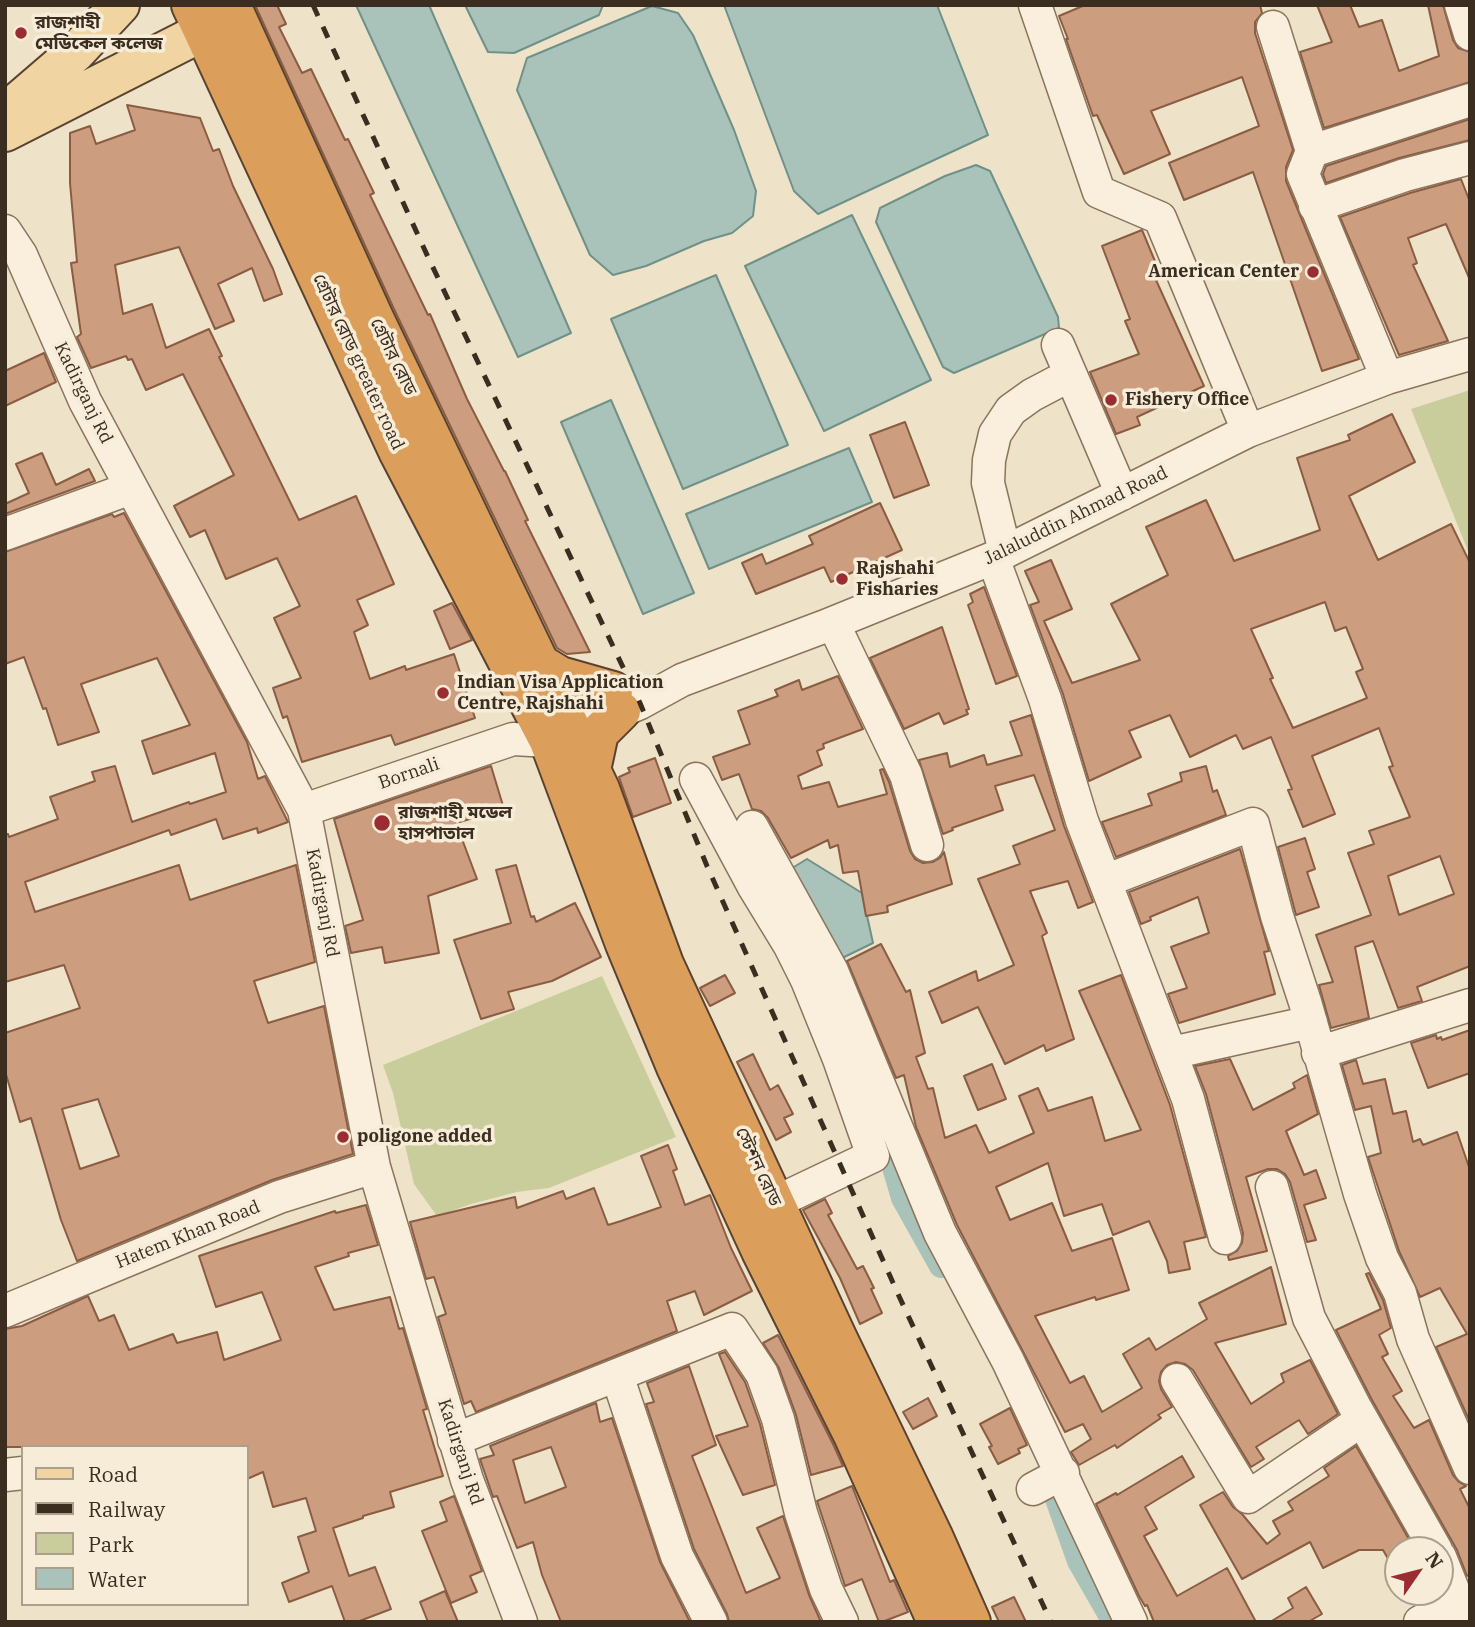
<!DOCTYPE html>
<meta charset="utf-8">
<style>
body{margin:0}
#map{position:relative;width:1475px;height:1627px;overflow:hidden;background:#eee2c8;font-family:"IBM Plex Serif",serif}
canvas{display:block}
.frame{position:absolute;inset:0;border:7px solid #3b2d20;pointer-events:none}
.legend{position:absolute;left:21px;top:1445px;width:228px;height:161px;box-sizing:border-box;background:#f6ecd8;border:2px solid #aba08e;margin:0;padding:9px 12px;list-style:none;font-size:21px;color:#3b2d20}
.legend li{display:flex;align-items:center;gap:14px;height:35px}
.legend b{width:35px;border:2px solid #aba08e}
.north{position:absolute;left:1384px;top:1536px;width:70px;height:70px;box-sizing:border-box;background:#f6ecd8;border:2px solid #aba08e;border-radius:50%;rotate:55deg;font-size:19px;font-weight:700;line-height:28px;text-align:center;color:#3b2d20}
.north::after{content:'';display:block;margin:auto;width:24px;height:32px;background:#9a2d31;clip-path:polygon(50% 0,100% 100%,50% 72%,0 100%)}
</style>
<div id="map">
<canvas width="1475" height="1627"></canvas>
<div class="frame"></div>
<ul class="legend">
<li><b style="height:9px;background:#f0d5a2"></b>Road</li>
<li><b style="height:9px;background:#3b2d20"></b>Railway</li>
<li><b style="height:19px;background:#c9cd9c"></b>Park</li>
<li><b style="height:19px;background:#a9c3ba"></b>Water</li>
</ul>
<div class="north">N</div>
</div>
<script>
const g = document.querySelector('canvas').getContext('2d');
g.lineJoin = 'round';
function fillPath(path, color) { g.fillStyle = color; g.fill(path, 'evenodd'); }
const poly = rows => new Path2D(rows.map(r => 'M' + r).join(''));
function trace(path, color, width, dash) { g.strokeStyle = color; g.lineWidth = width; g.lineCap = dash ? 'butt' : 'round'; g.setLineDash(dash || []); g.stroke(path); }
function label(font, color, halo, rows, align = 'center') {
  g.font = font + ' "IBM Plex Serif","Noto Sans Bengali",serif'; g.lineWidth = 7; g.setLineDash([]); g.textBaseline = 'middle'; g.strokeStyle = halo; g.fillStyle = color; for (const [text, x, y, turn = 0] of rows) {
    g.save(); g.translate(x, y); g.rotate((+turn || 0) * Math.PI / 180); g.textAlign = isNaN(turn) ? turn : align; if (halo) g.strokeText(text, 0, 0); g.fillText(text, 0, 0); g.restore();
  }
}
const green = poly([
 [1470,390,1470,556,1411,409],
 [602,976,676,1137,549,1188,517,1192,471,1204,437,1216,414,1184,393,1093,383,1065]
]);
const water = poly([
 [356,5,429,5,571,333,518,357,356,5],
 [465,5,603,5,599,15,514,53,488,52,465,5],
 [724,5,937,5,988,135,818,214,794,191,724,5],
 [652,6,678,13,693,35,734,130,756,191,753,216,732,233,704,241,646,266,613,275,590,255,517,90,527,58,652,6],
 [976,165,990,171,1058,317,1059,328,954,373,943,367,876,222,880,208,945,176,976,165],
 [852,215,931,380,824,431,745,266,852,215],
 [716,275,788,445,683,489,611,319,716,275],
 [611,400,694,593,643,614,561,422,611,400],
 [849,448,872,502,709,569,686,514,849,448],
 [807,859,862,893,873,943,834,962,784,873,807,859]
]);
const canal = poly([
 [879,1116,903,1198,941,1266],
 [1051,1482,1079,1561,1114,1622]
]);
const building = poly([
 [255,5,277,5,286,24,279,27,302,73,311,69,345,140,348,139,374,193,370,195,428,315,430,314,467,399,504,471,505,471,528,520,525,521,590,652,567,654,557,648,394,309,255,5],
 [1085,5,1260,5,1262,13,1255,22,1255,33,1293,150,1286,167,1286,181,1359,359,1322,371,1253,172,1184,200,1169,163,1259,126,1242,77,1151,111,1170,154,1124,174,1097,115,1093,116,1066,39,1068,39,1059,16,1085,5],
 [1317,5,1350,5,1359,27,1382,20,1399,71,1439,56,1428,5,1443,5,1453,40,1458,48,1470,52,1470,82,1324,128,1300,52,1332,42,1317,5],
 [127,105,200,118,213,151,219,149,233,186,273,269,282,294,264,301,252,268,218,284,234,321,215,329,179,247,115,265,123,314,152,304,166,348,209,329,222,356,219,357,299,520,356,496,394,584,357,600,368,625,354,632,370,679,405,666,406,670,454,654,475,718,395,745,391,735,302,762,287,716,283,718,273,688,301,678,274,618,300,606,277,558,226,579,205,530,190,537,174,506,234,475,183,374,146,390,132,359,128,360,126,356,91,368,77,337,81,334,71,263,77,262,70,183,70,133,90,126,96,144,135,130,127,105],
 [1470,119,1470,140,1399,158,1326,183,1323,174,1326,166,1470,119],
 [1461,179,1470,202,1470,280,1446,224,1408,238,1417,263,1413,265,1448,341,1399,355,1340,217,1410,193,1461,179],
 [1142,230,1162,278,1156,280,1204,386,1137,417,1140,425,1116,434,1090,372,1139,354,1125,321,1130,319,1102,246,1142,230],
 [44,353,56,382,5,406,5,371,44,353],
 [1392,414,1415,462,1349,496,1378,560,1451,524,1470,563,1470,966,1417,987,1422,1001,1398,1008,1373,941,1355,947,1369,1018,1331,1028,1319,985,1333,982,1316,935,1371,915,1348,853,1374,844,1369,831,1410,817,1389,767,1393,766,1379,728,1312,756,1335,814,1303,827,1288,790,1292,789,1271,737,1243,749,1236,735,1190,757,1170,715,1129,731,1141,757,1089,781,1063,694,1030,605,1039,602,1025,571,1051,560,1072,609,1044,621,1072,683,1140,660,1111,604,1168,575,1146,527,1206,500,1234,561,1320,530,1297,458,1350,440,1348,435,1392,414],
 [1325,602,1335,631,1346,627,1363,669,1356,672,1367,698,1293,728,1270,679,1273,678,1251,629,1325,602],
 [1440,856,1454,894,1399,915,1388,876,1440,856],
 [905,422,929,485,894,498,870,435,905,422],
 [42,453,56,485,89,469,95,481,5,514,5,504,29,493,16,464,42,453],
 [880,503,902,550,831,582,824,567,756,594,742,563,762,554,766,564,813,544,809,536,880,503],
 [124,513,247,742,258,779,265,776,288,822,258,833,257,828,223,839,216,819,171,835,169,830,25,882,35,912,179,865,190,900,296,865,315,962,254,981,268,1023,324,1006,353,1154,272,1180,77,1261,61,1220,31,1118,20,1122,5,1071,5,1033,80,1008,64,965,5,982,5,834,8,834,9,837,58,819,50,797,95,781,92,772,115,766,132,822,189,802,190,804,226,792,215,753,153,774,142,741,190,725,157,658,81,684,99,732,58,745,46,708,43,709,24,657,5,664,5,552,112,514,114,517,124,513],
 [98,1099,119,1156,80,1169,62,1109,98,1099],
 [984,587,1017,676,996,684,968,605,973,602,970,594,984,587],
 [452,603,472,640,450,649,434,611,452,603],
 [942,627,969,709,966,710,968,714,944,724,939,713,904,729,870,658,942,627],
 [838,676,863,729,823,744,824,748,817,751,822,765,798,776,802,789,829,782,838,807,887,794,880,770,883,769,889,782,910,851,915,859,923,863,933,862,940,858,944,852,952,884,887,906,888,912,866,916,858,871,843,873,838,845,830,848,828,840,791,858,768,818,761,811,752,809,739,774,722,780,713,757,750,744,738,711,778,696,775,690,799,680,802,690,838,676],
 [1031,715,1064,826,1093,902,1078,908,1068,881,1030,891,1047,933,1042,936,1074,1039,1046,1051,1044,1045,1005,1064,978,1007,942,1023,929,992,976,971,978,981,1014,965,978,879,1020,864,1013,846,1055,830,1034,775,995,786,1003,810,952,828,953,830,943,834,919,760,947,753,950,767,984,755,987,765,1022,755,1010,722,1031,715],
 [655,758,671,803,633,817,619,777,630,772,628,768,655,758],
 [491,766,504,809,456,823,477,879,428,896,439,953,385,963,382,947,351,953,345,926,363,920,334,819,491,766],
 [1206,766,1213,792,1217,790,1226,815,1116,857,1102,822,1152,805,1148,794,1182,781,1180,773,1206,766],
 [1305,838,1315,869,1307,872,1319,907,1296,915,1278,847,1305,838],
 [1240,849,1269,951,1264,952,1275,994,1179,1023,1168,994,1187,988,1171,947,1209,933,1198,897,1150,917,1151,920,1141,924,1129,892,1240,849],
 [516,865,531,917,534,916,536,922,575,903,601,957,552,981,508,992,514,1009,481,1019,454,940,511,923,496,870,516,865],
 [881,944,906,992,910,990,925,1053,916,1057,928,1089,933,1088,945,1138,976,1125,989,1153,1034,1133,1019,1096,1038,1088,1048,1111,1092,1097,1105,1141,1141,1130,1079,991,1121,975,1170,1105,1206,1237,1184,1242,1190,1269,1169,1273,1167,1261,1149,1221,1113,1235,1102,1204,1064,1216,1048,1163,996,1187,1010,1220,1052,1203,1072,1251,1112,1238,1129,1290,1096,1300,1095,1297,1035,1316,1070,1383,1084,1376,1102,1412,1142,1388,1123,1354,1149,1338,1156,1350,1207,1319,1199,1303,1271,1267,1286,1324,1215,1343,1251,1404,1284,1382,1281,1374,1310,1360,1338,1414,1308,1434,1299,1420,1256,1447,1264,1459,1251,1467,1193,1370,1185,1364,1176,1362,1167,1365,1161,1372,1159,1381,1161,1389,1172,1407,1158,1415,1161,1418,1117,1448,1115,1445,1079,1465,1071,1452,1091,1439,1083,1424,1065,1432,957,1225,916,1127,904,1075,896,1078,847,961,881,944],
 [725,975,735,993,710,1006,700,988,725,975],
 [1470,1030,1470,1073,1428,1088,1411,1043,1436,1035,1437,1039,1441,1037,1442,1040,1470,1030],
 [753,1054,770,1090,778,1085,793,1114,784,1118,791,1132,776,1140,737,1062,753,1054],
 [1230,1059,1253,1110,1295,1088,1293,1083,1307,1075,1318,1114,1286,1131,1304,1175,1316,1170,1326,1198,1304,1205,1316,1240,1307,1242,1290,1182,1285,1174,1277,1169,1268,1169,1246,1177,1267,1251,1229,1260,1228,1256,1237,1251,1242,1243,1243,1233,1206,1094,1195,1066,1230,1059],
 [1356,1060,1363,1084,1385,1079,1393,1114,1406,1111,1413,1142,1420,1139,1423,1145,1457,1132,1470,1170,1470,1422,1436,1347,1467,1334,1440,1288,1420,1297,1399,1251,1368,1157,1381,1153,1371,1106,1355,1110,1342,1065,1356,1060],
 [992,1064,1006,1099,978,1110,964,1076,992,1064],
 [668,1145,677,1169,673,1171,685,1205,710,1195,731,1248,752,1291,704,1315,695,1291,667,1301,677,1331,476,1412,471,1401,464,1404,438,1317,446,1314,434,1277,426,1279,410,1222,515,1197,517,1208,563,1191,566,1199,594,1188,608,1225,621,1221,661,1207,641,1156,668,1145],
 [825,1199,832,1213,828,1215,857,1269,863,1266,874,1288,871,1289,882,1313,860,1324,840,1278,803,1210,825,1199],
 [366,1205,378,1245,348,1253,349,1256,315,1267,334,1310,390,1297,399,1329,403,1328,427,1409,423,1410,443,1476,390,1492,394,1507,363,1516,363,1518,333,1528,349,1576,375,1567,391,1609,357,1622,345,1622,332,1586,289,1602,282,1583,309,1572,298,1537,316,1531,306,1498,273,1507,263,1472,247,1479,247,1447,5,1447,5,1329,22,1326,88,1296,99,1321,114,1315,129,1350,173,1334,177,1343,217,1332,224,1360,281,1340,262,1292,216,1307,199,1256,335,1211,336,1213,366,1205],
 [1369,1273,1383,1300,1391,1328,1379,1335,1388,1354,1382,1357,1402,1391,1393,1396,1414,1428,1429,1420,1453,1475,1459,1482,1466,1486,1460,1489,1470,1509,1470,1574,1467,1576,1457,1550,1372,1400,1336,1330,1381,1309,1366,1274,1369,1273],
 [778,1335,833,1444,843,1466,811,1475,796,1415,779,1368,763,1343,778,1335],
 [725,1352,745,1382,760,1424,775,1485,743,1495,716,1436,748,1426,719,1354,725,1352],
 [689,1366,716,1445,692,1456,746,1593,780,1578,757,1528,783,1516,809,1595,821,1622,729,1622,727,1614,694,1549,646,1404,654,1402,647,1383,689,1366],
 [928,1398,937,1416,913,1429,903,1412,928,1398],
 [596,1403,600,1422,612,1418,660,1562,690,1622,561,1622,542,1575,533,1542,517,1548,497,1496,493,1497,480,1459,494,1455,490,1446,596,1403],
 [551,1447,566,1487,525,1503,513,1460,551,1447],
 [1010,1408,1027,1445,1018,1449,1020,1453,998,1464,989,1447,992,1446,980,1424,1010,1408],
 [1356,1446,1415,1550,1398,1550,1398,1576,1383,1550,1359,1550,1323,1568,1310,1542,1242,1579,1200,1505,1223,1492,1233,1507,1242,1514,1267,1544,1280,1534,1273,1521,1293,1510,1288,1502,1329,1476,1324,1468,1356,1446],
 [1182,1456,1194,1477,1145,1507,1157,1529,1144,1536,1177,1596,1227,1568,1256,1622,1154,1622,1147,1605,1145,1606,1139,1596,1096,1504,1116,1493,1117,1495,1182,1456],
 [852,1486,890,1582,894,1580,908,1612,882,1622,879,1622,862,1579,845,1586,817,1501,852,1486],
 [454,1496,482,1571,470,1576,477,1592,451,1603,422,1531,447,1521,440,1502,454,1496],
 [1306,1587,1322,1614,1308,1622,1270,1622,1293,1608,1288,1598,1306,1587],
 [445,1591,458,1622,428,1622,420,1602,445,1591],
 [1014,1597,1026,1622,999,1622,992,1607,1014,1597]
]);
const minor = poly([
 [1035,5,1099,192,1160,218,1248,431],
 [1461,5,1470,34],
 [1273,27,1312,151,1303,174,1387,378],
 [1312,151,1470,100],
 [1315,206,1405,175,1470,158],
 [5,231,21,255,85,401,304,810,374,1167,467,1480,521,1622],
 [1058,345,1122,494],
 [5,534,131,488],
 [1005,552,988,483,989,460,995,434,1011,410,1032,395,1070,375],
 [993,558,1045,699,1082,821,1188,1099,1225,1238],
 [833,623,906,775,927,845],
 [696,779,754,887,790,946,807,980,839,1059,873,1156,774,1203],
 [304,810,513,739,549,741,640,703,682,680,823,627,993,558,1248,431,1387,378,1470,354],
 [752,827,832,971,940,1233,1008,1361,1131,1622],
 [1105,881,1253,824,1277,916,1305,1002,1360,1194,1382,1258,1400,1293,1413,1339,1470,1468],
 [1171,1053,1311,1022],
 [1318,1053,1470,1005],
 [1272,1187,1309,1318,1356,1409,1436,1550],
 [5,1311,279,1197,374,1167],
 [617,1375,677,1556,711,1622],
 [1177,1380,1248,1497,1362,1420],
 [454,1440,732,1329,762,1374,778,1419,801,1513,826,1589,842,1622],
 [5,1475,23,1473],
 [1033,1489,1063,1473],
 [1440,1557,1466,1622],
 [1420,1622,1459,1602]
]);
const major = poly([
 [5,113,76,52,120,5],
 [5,132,202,32]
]);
const highway = poly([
 [191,5,398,451,549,741,625,944,676,1067,761,1251,853,1435,937,1622],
 [231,5,374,318,600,789,664,964,837,1337,933,1536,971,1622],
 [539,663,560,676,613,691],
 [591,770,599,733,621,711]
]);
const rail = poly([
 [313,5,428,257,640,703,707,866,898,1294,1051,1622]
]);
const markers = [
 [21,33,7,"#9a2d31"],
 [1313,272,7,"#9a2d31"],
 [1111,400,7,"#9a2d31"],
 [842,579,7,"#9a2d31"],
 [443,693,7,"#9a2d31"],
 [382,823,9,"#9a2d31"],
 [343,1137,7,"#9a2d31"]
];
const poiNames = [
 ["রাজশাহী",35,23],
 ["মেডিকেল কলেজ",35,44],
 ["American Center",1299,272,"right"],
 ["Fishery Office",1125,400],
 ["Rajshahi",856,569],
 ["Fisharies",856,590],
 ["Indian Visa Application",457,683],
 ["Centre, Rajshahi",457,704],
 ["রাজশাহী মডেল",398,813],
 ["হাসপাতাল",398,834],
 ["poligone added",357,1137]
];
const streetNames = [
 ["গ্রেটার রোড",393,357,64],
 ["গ্রেটার রোড greater road",358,362,65],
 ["Kadirganj Rd",83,393,64],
 ["Jalaluddin Ahmad Road",1076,516,-26],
 ["Bornali",409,774,-19],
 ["Kadirganj Rd",322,903,79],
 ["স্টেশন রোড",758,1167,65],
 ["Hatem Khan Road",188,1235,-22],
 ["Kadirganj Rd",460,1452,72]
];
fillPath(green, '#c9cd9c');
fillPath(water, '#a9c3ba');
trace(water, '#6f9188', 2);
trace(canal, '#a9c3ba', 24);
fillPath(building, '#cc9d7f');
trace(building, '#8a5d43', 2);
trace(minor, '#8b745d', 35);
trace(major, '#594231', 42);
trace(highway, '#594231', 42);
trace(minor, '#f9efdc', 32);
trace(major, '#f0d5a2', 38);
trace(highway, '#dc9f5b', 38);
trace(rail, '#3b2d20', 5, [12, 12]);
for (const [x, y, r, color] of markers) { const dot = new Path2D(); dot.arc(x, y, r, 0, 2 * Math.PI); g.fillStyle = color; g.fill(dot); trace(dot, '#f6ecd8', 2.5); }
label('bold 18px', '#3b2d20', '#f6ecd8', poiNames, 'left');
label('18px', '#3b2d20', '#f6ecd8', streetNames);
</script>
